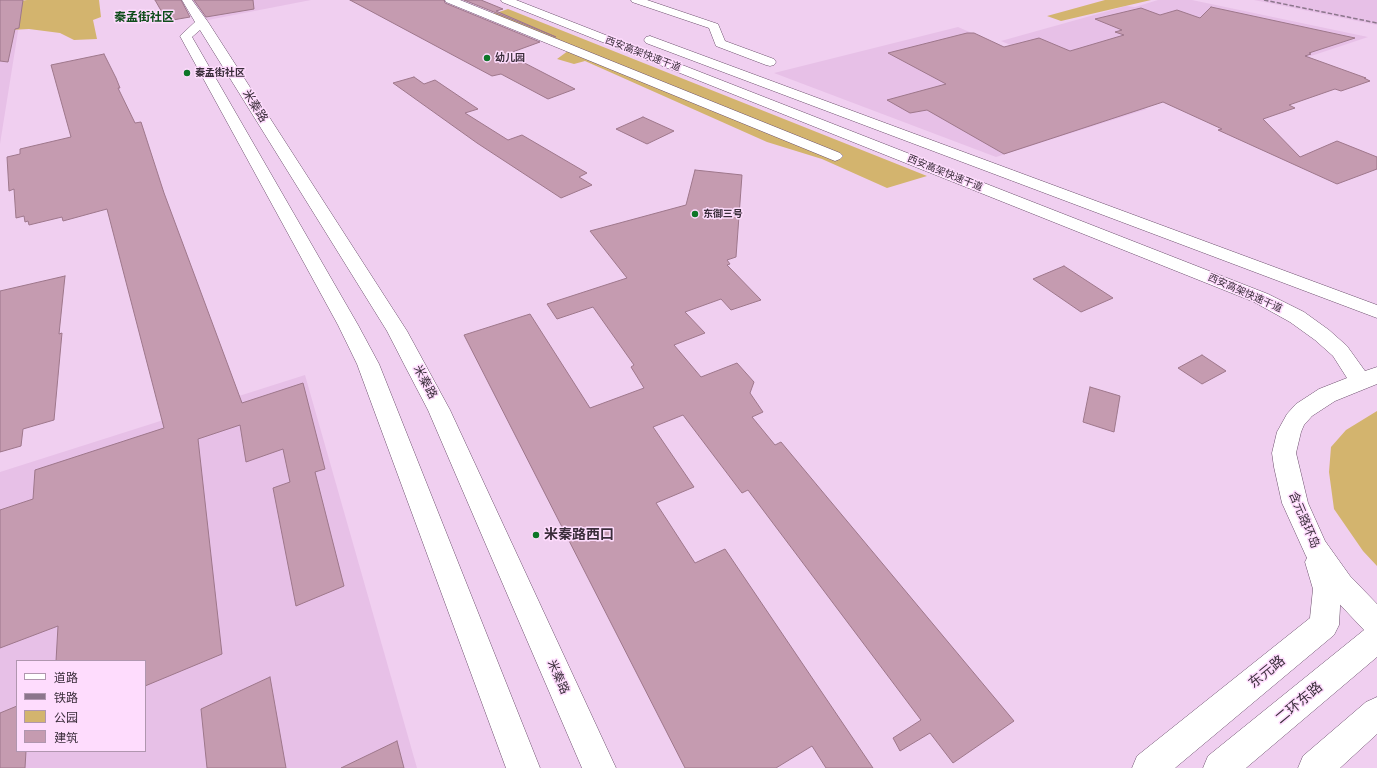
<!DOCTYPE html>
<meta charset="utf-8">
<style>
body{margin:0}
#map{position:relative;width:1377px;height:768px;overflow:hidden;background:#f0cff0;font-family:Quicksand,"Noto Sans SC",sans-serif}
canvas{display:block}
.legend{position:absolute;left:16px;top:660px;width:130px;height:92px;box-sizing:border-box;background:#fedcfd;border:1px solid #b096af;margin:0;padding:5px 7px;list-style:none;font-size:12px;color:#3a2d3a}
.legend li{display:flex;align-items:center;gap:8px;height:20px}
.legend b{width:20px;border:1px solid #b096af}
</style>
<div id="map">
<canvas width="1377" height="768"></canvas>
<ul class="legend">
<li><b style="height:5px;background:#fff"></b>道路</li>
<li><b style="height:5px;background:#8c768c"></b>铁路</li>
<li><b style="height:11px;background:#d3b46e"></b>公园</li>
<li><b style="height:11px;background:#c59bb0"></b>建筑</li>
</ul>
</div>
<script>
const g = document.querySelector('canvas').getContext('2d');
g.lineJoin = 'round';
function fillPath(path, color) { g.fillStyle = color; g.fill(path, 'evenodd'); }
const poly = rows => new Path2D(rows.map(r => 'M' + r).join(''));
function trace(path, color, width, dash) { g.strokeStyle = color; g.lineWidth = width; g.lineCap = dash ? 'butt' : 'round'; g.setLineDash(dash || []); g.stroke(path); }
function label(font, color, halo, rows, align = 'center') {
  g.font = font + ' Quicksand,"Noto Sans SC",sans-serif'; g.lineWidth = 3; g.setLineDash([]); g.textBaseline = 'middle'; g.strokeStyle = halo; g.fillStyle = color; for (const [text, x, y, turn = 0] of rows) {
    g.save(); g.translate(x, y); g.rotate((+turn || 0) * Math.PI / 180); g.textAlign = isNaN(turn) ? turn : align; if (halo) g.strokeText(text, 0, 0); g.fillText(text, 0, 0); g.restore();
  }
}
const built = poly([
 [0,0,23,0,0,144],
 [190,0,311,0,203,21],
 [1158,0,1192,0,1368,37,1188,97,1151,104,1001,41,1126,6,1135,7],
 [1254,0,1377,0,1377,25],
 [958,27,1147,109,996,157,774,73],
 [305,375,417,768,0,768,0,472],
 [17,661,145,661,145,751,17,751]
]);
const green = poly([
 [27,0,99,0,101,17,93,20,97,39,74,40,60,33,29,29,10,30,14,2],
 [1105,0,1151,0,1061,21,1047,16],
 [508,9,927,176,887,188,822,159,767,142,585,61,574,64,557,59,572,48,487,16],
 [1377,411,1377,566,1363,551,1334,509,1329,472,1331,447,1346,430]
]);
const building = poly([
 [0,0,23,0,19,28,15,29,8,62,0,61,0,0],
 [155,0,181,0,190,17,167,21,155,0],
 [194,0,253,0,254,9,206,17,194,0],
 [350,0,444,0,445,3,540,42,507,54,575,89,548,99,501,74,492,76,350,0],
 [464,0,481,0,503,9,496,11,556,37,464,0],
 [1211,7,1355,38,1309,53,1311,54,1305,56,1366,78,1364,78,1370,81,1341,91,1335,89,1289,105,1295,108,1263,119,1300,157,1337,141,1377,157,1377,169,1337,184,1218,130,1222,129,1163,102,1004,154,927,110,910,113,887,100,946,84,888,53,967,33,974,33,1004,47,1039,38,1070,51,1124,35,1115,32,1122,30,1095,19,1141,8,1160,15,1177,10,1200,18,1211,7],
 [104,54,116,78,120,88,118,88,135,123,141,122,164,193,242,403,303,383,325,469,315,472,344,586,296,606,273,488,290,482,283,449,246,462,240,425,198,439,222,654,145,686,145,661,56,661,58,626,0,648,0,510,33,499,35,470,164,428,107,209,63,221,62,217,29,225,28,221,25,222,24,216,16,218,14,189,9,191,7,157,20,154,20,149,71,137,51,65,104,54],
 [414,77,424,84,435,80,478,109,465,113,508,140,522,135,587,173,579,177,592,185,561,198,477,143,393,83,414,77],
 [643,117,674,131,647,144,616,129,643,117],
 [695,170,742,175,736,257,727,260,730,264,727,265,761,300,731,310,721,299,685,312,705,333,674,345,701,377,737,363,754,382,750,393,763,412,752,417,775,445,781,442,1014,721,953,763,930,733,900,751,893,738,921,720,748,490,742,493,683,415,653,427,694,487,656,503,695,563,725,549,873,768,826,768,812,746,776,768,685,768,464,335,530,314,590,408,644,388,631,367,634,365,593,307,557,319,547,304,627,278,590,231,686,205,695,170],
 [1064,266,1113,298,1081,312,1033,279,1064,266],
 [65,276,59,334,62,333,54,420,23,429,21,446,0,452,0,291,65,276],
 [1202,355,1226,371,1202,384,1178,368,1202,355],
 [1090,387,1120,396,1114,432,1083,422,1090,387],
 [270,677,286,768,207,768,201,709,270,677],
 [17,706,17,751,26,751,25,768,0,768,0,713,17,706],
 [397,741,404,768,341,768,397,741]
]);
const minor = poly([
 [445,0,460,0,840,153,843,156,840,159,835,161,830,159,446,2,445,0],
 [631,0,647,0,718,24,725,41,774,59,776,62,774,65,770,66,766,65,716,46,709,28,632,2,631,0]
]);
const tertiary = poly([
 [182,0,192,0,208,22,407,331,450,410,616,768,582,768,428,410,405,366,387,331,200,30,192,37,358,325,379,364,540,768,506,768,357,364,338,325,180,36,195,22,182,0]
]);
const secondary = poly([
 [1319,550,1329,554,1341,589,1339,625,1334,635,1175,768,1132,768,1137,756,1310,618,1313,589,1305,562,1309,554,1319,550]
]);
const trunk = poly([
 [501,0,516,0,1268,294,1304,312,1329,330,1347,346,1365,371,1377,367,1377,384,1335,401,1312,416,1304,425,1301,432,1296,453,1308,503,1325,541,1350,576,1377,604,1377,657,1246,768,1203,768,1208,756,1364,630,1330,594,1306,556,1282,503,1274,467,1272,453,1277,432,1287,414,1296,404,1319,389,1347,378,1333,356,1315,340,1290,322,1254,302,502,2,501,0],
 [650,36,1377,305,1377,318,646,43,644,40,646,37,650,36],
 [1377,697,1377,734,1340,768,1298,768,1303,756,1366,702,1377,697],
 [1163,741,1175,745,1179,757,1175,768,1137,768,1142,756,1151,745,1163,741]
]);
const rail = poly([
 [1264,0,1377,23]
]);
const markers = [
 [487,58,4,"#0e7628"],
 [187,73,4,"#0e7628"],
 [695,214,4,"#0e7628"],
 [536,535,4,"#0e7628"]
];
const farStreetnames = [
 ["西安高架快速干道",643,54,21],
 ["西安高架快速干道",945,173,22],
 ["西安高架快速干道",1245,293,24]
];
const farPoinames = [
 ["幼儿园",495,58],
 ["秦孟街社区",195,73],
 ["东御三号",703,214]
];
const farQuarternames = [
 ["秦孟街社区",144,17]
];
const streetNames = [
 ["米秦路",255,106,58],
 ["米秦路",425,382,62],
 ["含元路环岛",1304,520,67],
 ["米秦路",558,677,66]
];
const nearPoinames = [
 ["米秦路西口",544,535]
];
const nearStreetnames = [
 ["东元路",1267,672,-39],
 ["二环东路",1299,703,-40]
];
fillPath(built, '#e7c0e7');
fillPath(green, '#d3b46e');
fillPath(building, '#c59bb0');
trace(building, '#9e778b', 1);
trace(minor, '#6c506d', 1);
trace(tertiary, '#6c506d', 1);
trace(secondary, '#6c506d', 1);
trace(trunk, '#6c506d', 1);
fillPath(minor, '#fff');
fillPath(tertiary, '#fff');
fillPath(secondary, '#fff');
fillPath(trunk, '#fff');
trace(rail, '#8c768c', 1.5, [4.5, 2]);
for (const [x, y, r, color] of markers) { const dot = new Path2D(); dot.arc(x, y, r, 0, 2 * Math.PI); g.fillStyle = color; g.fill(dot); trace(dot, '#fedcfd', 1.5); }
label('10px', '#3a2d3a', '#fedcfd', farStreetnames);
label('bold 10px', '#3a2d3a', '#fedcfd', farPoinames, 'left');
label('bold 12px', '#0e4c1a', '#fedcfd', farQuarternames);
label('12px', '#3a2d3a', '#fedcfd', streetNames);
label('bold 14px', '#3a2d3a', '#fedcfd', nearPoinames, 'left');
label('14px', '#3a2d3a', '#fedcfd', nearStreetnames);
</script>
